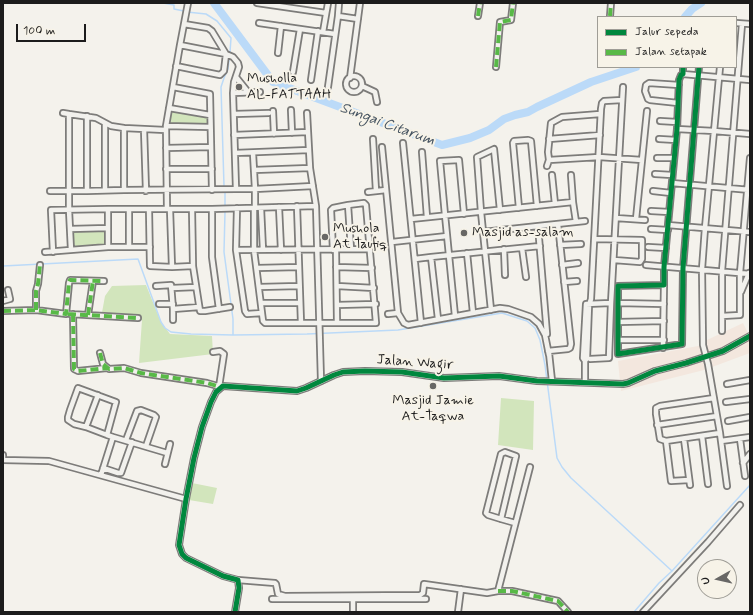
<!DOCTYPE html>
<style>
body{margin:0}
#map{position:relative;width:753px;height:615px;overflow:hidden;background:#f4f2ec;font-family:Mynerve,sans-serif}
canvas{display:block}
.frame{position:absolute;inset:0;border:4px solid #1c1c1c;pointer-events:none}
.legend{position:absolute;left:597px;top:16px;width:140px;height:52px;box-sizing:border-box;background:#f7f3e8;border:1px solid #9f9d96;margin:0;padding:5px 7px;list-style:none;font-size:12px;color:#1c1c1c}
.legend li{display:flex;align-items:center;gap:8px;height:20px}
.legend b{width:20px;border:1px solid #9f9d96}
.north{position:absolute;left:697px;top:559px;width:40px;height:40px;box-sizing:border-box;background:#f7f3e8;border:1px solid #9f9d96;border-radius:50%;rotate:262deg;font-size:11px;font-weight:700;line-height:16px;text-align:center;color:#1c1c1c}
.north::after{content:'';display:block;margin:auto;width:14px;height:18px;background:#686765;clip-path:polygon(50% 0,100% 100%,50% 72%,0 100%)}
.scale{position:absolute;left:16px;top:24px;width:70px;height:18px;box-sizing:border-box;border:2px solid #1c1c1c;border-top:0;padding-left:5px;font-size:12px;line-height:14px;white-space:nowrap;color:#1c1c1c;-webkit-text-stroke:3px #f7f3e8;paint-order:stroke}
</style>
<div id="map">
<canvas width="753" height="615"></canvas>
<div class="frame"></div>
<ul class="legend">
<li><b style="height:5px;background:#00873e"></b>Jalur sepeda</li>
<li><b style="height:5px;background:#58b947"></b>Jalan setapak</li>
</ul>
<div class="north">U</div>
<div class="scale">100 m</div>
</div>
<script>
const g = document.querySelector('canvas').getContext('2d');
g.lineJoin = 'round';
function fillPath(path, color) { g.fillStyle = color; g.fill(path, 'evenodd'); }
const poly = rows => new Path2D(rows.map(r => 'M' + r).join(''));
function trace(path, color, width, dash) { g.strokeStyle = color; g.lineWidth = width; g.lineCap = dash ? 'butt' : 'round'; g.setLineDash(dash || []); g.stroke(path); }
function label(font, color, halo, rows, align = 'center') {
  g.font = font + ' Mynerve,sans-serif'; g.lineWidth = 4; g.setLineDash([]); g.textBaseline = 'middle'; g.strokeStyle = halo; g.fillStyle = color; for (const [text, x, y, turn = 0] of rows) {
    g.save(); g.translate(x, y); g.rotate((+turn || 0) * Math.PI / 180); g.textAlign = isNaN(turn) ? turn : align; if (halo) g.strokeText(text, 0, 0); g.fillText(text, 0, 0); g.restore();
  }
}
const built = poly([
 [743,323,750,337,750,353,704,370,621,391,618,361,698,346,707,345,707,340]
]);
const green = poly([
 [169,108,210,115,210,127,166,126],
 [107,230,107,247,73,248,72,231],
 [146,285,161,322,170,334,212,336,213,354,139,363,142,320,101,318,105,296,112,286],
 [501,398,534,401,533,450,498,445],
 [192,483,217,488,213,504,189,500]
]);
const stream = poly([
 [163,3,174,5,174,9,184,11],
 [187,12,206,14,217,21,231,38,230,52],
 [224,186,221,87,224,78,228,69,229,60],
 [225,193,225,205],
 [225,212,224,252,233,319,233,335],
 [3,266,138,259,161,322,165,328,171,332,191,334,233,335,307,334,398,330,502,313,527,321,535,328,540,340,545,365,557,458,562,467,571,478,672,571],
 [634,612,659,583,672,571,750,485]
]);
const river = poly([
 [214,3,273,82,442,145,470,138,489,130,504,119,515,115,528,112,537,107,591,82,636,67],
 [685,17,692,9,701,3]
]);
const minor = poly([
 [257,3,326,13],
 [338,16,339,3],
 [478,16,480,3],
 [610,16,611,3],
 [259,23,335,34],
 [736,23,750,24],
 [323,32,328,3],
 [180,45,188,3],
 [278,53,281,26],
 [176,66,220,75,224,71,226,54,212,31,208,28,184,24],
 [496,67,500,22,511,20,513,3],
 [683,67,683,74,681,75,679,80,677,129,664,267,664,285,618,286,618,354,682,344,683,268,699,67],
 [293,72,300,29],
 [683,74,750,80],
 '346 84a8 8 0 1 1 16 0a8 8 0 1 1-16 0Z',
 [236,77,248,92],
 [350,78,360,3],
 [311,80,318,31],
 [362,86,375,92,377,102],
 [173,87,210,94,212,190],
 [328,87,338,16,358,19],
 [233,93,260,92],
 [678,103,650,100,648,99,645,91,646,85,649,83,679,85],
 [169,108,210,115],
 [291,110,292,133],
 [273,111,274,134],
 [63,113,69,114],
 [234,114,269,113],
 [660,121,677,122],
 [166,126,210,127],
 [144,129,146,191],
 [677,129,714,131,750,134],
 [165,130,124,128,124,190,236,189],
 [234,135,308,132],
 [373,139,376,191],
 [549,139,600,135],
 [659,139,676,140],
 [403,143,421,323],
 [382,147,398,313,404,323,408,325,500,308,508,309,531,317,539,324,545,335,549,355],
 [166,148,211,147],
 [422,152,427,217],
 [235,153,309,150],
 [253,153,255,189,313,186],
 [657,158,674,158],
 [549,160,599,157,642,160],
 [547,166,549,160,548,152,551,123,562,117,600,114],
 [166,169,212,169],
 [254,170,310,168],
 [655,174,672,175],
 [552,175,555,204],
 [571,175,573,202],
 [672,183,750,190],
 [105,190,105,123],
 [50,191,87,191,87,116],
 [87,191,124,190],
 [653,191,671,193],
 [368,192,386,190],
 [348,205,351,249],
 [297,206,301,323],
 [316,206,321,381],
 [279,207,281,250],
 [237,208,236,250,245,311,247,314,262,313],
 [254,208,254,250,263,321,265,323,376,323,366,205,364,203,348,205,333,208,331,210,333,250],
 [261,208,263,250],
 [519,208,513,143,514,141,528,140,531,141,537,206],
 [149,209,150,266,172,267,193,266,192,209],
 [167,209,166,126,180,45,226,54,233,57,238,63,239,67,234,82,233,93,236,189,255,189,255,208],
 [170,209,172,267],
 [212,209,212,257,219,309],
 [651,211,669,212],
 [616,218,645,220],
 [411,219,573,202,576,222],
 [636,219,647,111],
 [668,225,750,232],
 [70,229,108,228],
 [651,229,668,230],
 [483,232,538,226],
 [595,239,642,240,642,259,640,262,614,260],
 [392,242,447,236],
 [560,245,581,244],
 [108,247,150,247],
 [129,247,129,209],
 [648,247,666,248],
 [522,248,526,277],
 [504,249,505,275],
 [71,250,69,210,69,114,96,118,111,126,124,128],
 [236,250,370,249],
 [336,250,337,322],
 [45,252,108,247,108,209,212,209,316,206,310,168,307,113],
 [53,252,51,210,108,209],
 [467,253,473,313],
 [431,257,540,246],
 [415,259,431,257,438,319],
 [562,265,578,263],
 [646,265,750,274],
 [193,266,200,311,205,311,230,307],
 [336,267,372,268],
 [257,268,299,267],
 [564,282,577,281],
 [156,286,171,285,173,309,199,307],
 [337,286,374,288],
 [259,287,299,286],
 [172,288,196,287],
 [741,292,749,273],
 [3,301,10,299,8,290],
 [261,303,300,303],
 [611,303,623,87],
 [618,303,664,304],
 [159,304,173,304],
 [337,305,376,304],
 [173,309,173,320],
 [36,310,36,291,38,284,40,265],
 [491,310,481,212,477,157,494,149,500,210],
 [3,311,36,310,66,314,69,283,70,280,104,281],
 [70,314,138,318],
 [73,314,74,369,78,371,107,368],
 [388,314,398,313],
 [88,315,93,281],
 [455,316,445,215,440,161,459,160,464,214],
 [722,316,740,315,740,273,750,158],
 [618,322,664,321],
 [722,331,722,271,742,24],
 [547,334,538,226,585,221],
 [618,340,664,340],
 [663,348,664,285],
 [548,351,568,349,570,348,571,344,558,224],
 [213,352,220,351,224,354,219,387],
 [100,353,103,364,109,369,124,368,141,373,207,383,221,387],
 [549,353,552,381],
 [585,361,583,358,586,304,611,303,609,358,590,359],
 [585,382,585,361,587,358,589,305,591,299,601,109,602,103,604,101,622,100],
 [727,384,750,380],
 [714,398,660,406,656,408,656,414,660,439,666,441,720,433,721,441,750,437],
 [726,402,750,399],
 [717,416,720,433],
 [728,421,750,417],
 [657,425,717,416,708,364,703,345,702,269,705,228,720,67],
 [86,427,98,395],
 [702,436,708,484],
 [113,437,167,453],
 [684,439,690,485],
 [740,439,745,476],
 [126,440,137,411,141,410,154,415,156,417,146,446],
 [666,441,671,481,689,480],
 [721,441,727,486],
 [3,455,3,460,49,461,186,499],
 [743,463,750,454],
 [165,464,170,444],
 [103,468,118,473,121,473,132,442],
 [101,475,113,437,107,435,86,427,74,424,68,420,68,417,70,410,78,388,116,402,107,435],
 [501,519,516,456,505,452,501,454,486,513,488,515,501,519,515,523],
 [238,580,275,583,276,584,278,594,285,596,420,595,423,593,424,584,487,593,498,591,512,591,558,601,568,612],
 [498,591,530,467],
 [272,599,426,599],
 [353,612,353,596],
 [458,612,461,589],
 [643,612,708,542,740,505]
]);
const tertiary = poly([
 [235,612,239,588,238,580,223,576,186,558,182,554,179,545,186,499,194,458,202,427,211,402,216,392,223,386,297,391,306,388,334,375,343,372,365,371,402,372,444,378,499,376,537,381,623,384,628,383,655,371,686,363,723,351,750,336]
]);
const quiet = poly([
 [478,16,480,3],
 [610,16,611,3],
 [496,67,500,22,511,20,513,3],
 [36,310,36,291,38,284,40,265],
 [3,311,36,310,66,314,69,283,70,280,104,281],
 [68,314,138,318],
 [73,314,74,369,78,371,107,368],
 [88,315,93,281],
 [100,353,103,364,109,369,124,368,141,373,207,383,221,387],
 [498,591,512,591,558,601,568,612]
]);
const cycleway = poly([
 [683,67,683,74,681,75,679,80,677,129,664,267,664,285,618,286,618,354,682,344,683,268,699,67],
 [235,612,239,588,238,580,223,576,186,558,182,554,179,545,186,499,194,458,202,427,211,402,216,392,223,386,297,391,306,388,334,375,343,372,365,371,402,372,444,378,499,376,537,381,623,384,628,383,655,371,686,363,723,351,750,336]
]);
const markers = [
 [239,87,4,"#686765"],
 [464,233,4,"#686765"],
 [325,237,4,"#686765"],
 [433,386,4,"#686765"]
];
const poiNames = [
 ["Musholla",247,79],
 ["AL-FATTAAH",247,95],
 ["Mushola",333,229],
 ["At Taufiq",333,245],
 ["Masjid as-salam",472,233],
 ["Masjid Jamie",433,401,"center"],
 ["At-Taqwa",433,417,"center"]
];
const streetNames = [
 ["Jalan Wagir",415,363,4]
];
const waterNames = [
 ["Sungai Citarum",387,125,20]
];
fillPath(built, '#f3e7de');
fillPath(green, '#d2e5bc');
trace(stream, '#bbdaf8', 1.5);
trace(river, '#bbdaf8', 8);
trace(minor, '#7d7c7a', 8);
trace(tertiary, '#7d7c7a', 8);
trace(minor, '#f2f1ed', 4.5);
trace(tertiary, '#f2f1ed', 5.5);
trace(quiet, '#58b947', 4, [8, 4]);
trace(cycleway, '#00873e', 5);
for (const [x, y, r, color] of markers) { const dot = new Path2D(); dot.arc(x, y, r, 0, 2 * Math.PI); g.fillStyle = color; g.fill(dot); trace(dot, '#f7f3e8', 1.5); }
label('14px', '#1c1c1c', '#f7f3e8', poiNames, 'left');
label('14px', '#1c1c1c', '#f7f3e8', streetNames);
label('italic 15px', '#445260', '#f7f3e8', waterNames);
</script>
